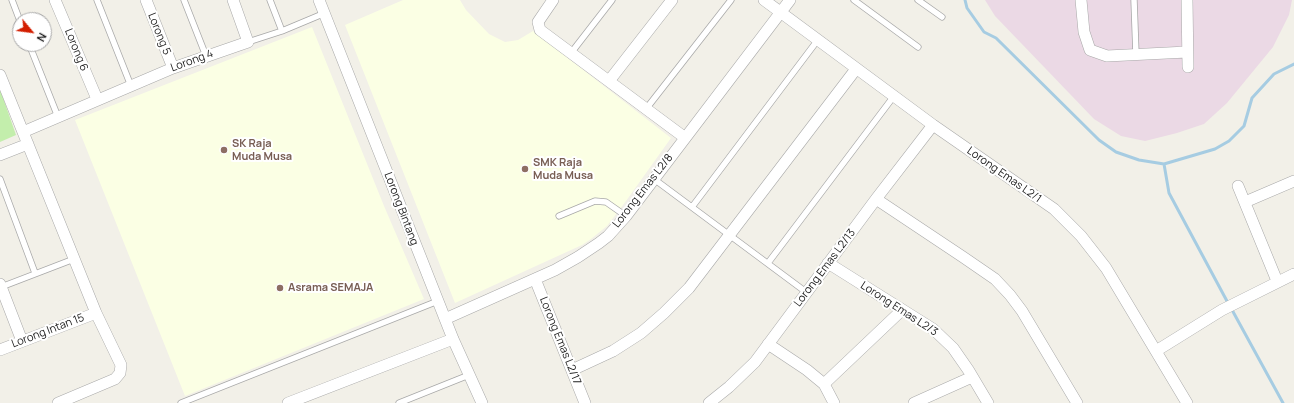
<!DOCTYPE html>
<style>
body{margin:0}
#map{position:relative;width:1294px;height:403px;overflow:hidden;background:#f2f0e8;font-family:Manrope,sans-serif}
canvas{display:block}
.north{position:absolute;left:12px;top:12px;width:40px;height:40px;box-sizing:border-box;background:#fff;border:1px solid #a6a6a6;border-radius:50%;rotate:119deg;font-size:11px;font-weight:700;line-height:16px;text-align:center;color:#212121}
.north::after{content:'';display:block;margin:auto;width:14px;height:18px;background:#d31e00;clip-path:polygon(50% 0,100% 100%,50% 72%,0 100%)}
</style>
<div id="map">
<canvas width="1294" height="403"></canvas>
<div class="north">N</div>
</div>
<script>
const g = document.querySelector('canvas').getContext('2d');
g.lineJoin = 'round';
function fillPath(path, color) { g.fillStyle = color; g.fill(path, 'evenodd'); }
const poly = rows => new Path2D(rows.map(r => 'M' + r).join(''));
function trace(path, color, width, dash) { g.strokeStyle = color; g.lineWidth = width; g.lineCap = dash ? 'butt' : 'round'; g.setLineDash(dash || []); g.stroke(path); }
function label(font, color, halo, rows, align = 'center') {
  g.font = font + ' Manrope,sans-serif'; g.lineWidth = 4; g.setLineDash([]); g.textBaseline = 'middle'; g.strokeStyle = halo; g.fillStyle = color; for (const [text, x, y, turn = 0] of rows) {
    g.save(); g.translate(x, y); g.rotate((+turn || 0) * Math.PI / 180); g.textAlign = isNaN(turn) ? turn : align; if (halo) g.strokeText(text, 0, 0); g.fillText(text, 0, 0); g.restore();
  }
}
const industrial = poly([
 [985,0,1292,0,1289,15,1273,47,1227,103,1204,124,1177,133,1145,141,1121,136,1094,119,995,16]
]);
const education = poly([
 [403,0,460,0,466,10,489,34,505,42,518,40,533,31,671,138,626,201,607,226,591,239,582,245,455,303,345,25],
 [312,27,384,206,424,299,185,396,75,120]
]);
const grass = poly([
 [0,89,16,135,0,142]
]);
const stream = poly([
 [965,0,967,8,984,32,996,38,1099,140,1116,152,1139,160,1164,164,1215,149,1229,141,1244,126,1252,98,1274,74,1294,64],
 [1164,164,1169,193,1228,303],
 [1231,308,1283,403]
]);
const lane = poly([
 [12,0,20,21],
 [97,0,131,86],
 [184,0,206,56],
 [270,0,282,31],
 [854,0,918,47],
 [918,0,942,17],
 [1134,0,1136,54],
 [248,42,282,31,325,13],
 [29,44,58,117],
 [571,53,612,0],
 [646,109,731,0],
 [0,179,35,273],
 [654,179,806,292],
 [692,207,817,41],
 [559,216,595,201,606,202,626,216],
 [768,263,894,96],
 [1,287,74,259],
 [181,403,438,301],
 [399,403,469,375]
]);
const street = poly([
 [55,0,97,99],
 [146,0,173,68],
 [319,0,453,339,482,403],
 [553,0,538,22,540,30,684,137],
 [764,0,933,125,1054,209,1081,236,1106,268,1187,403],
 [1081,0,1084,32,1090,50,1107,56,1187,52],
 [1187,0,1188,67],
 [0,75,96,313,121,365,120,373,115,379,58,403],
 [609,81,672,0],
 [23,132,173,68,248,42,233,0],
 [0,155,28,144],
 [1238,186,1277,281],
 [876,199,963,257,995,279,1010,295,1022,311,1077,403],
 [1245,202,1294,181],
 [828,263,933,329,953,348,969,371,988,403],
 [535,279,585,403],
 [0,284,22,341],
 [445,319,555,270,578,257,599,243,608,236,626,216,790,0],
 [768,344,807,370,824,384,834,403],
 [0,350,96,313],
 [1156,351,1222,310,1294,274],
 [572,370,613,351,641,333,664,313,689,288,856,69],
 [824,384,902,310],
 [288,403,453,339],
 [709,403,729,387,755,362,876,199,933,125],
 [914,403,972,377]
]);
const markers = [
 [224,150,4,"#8d6e63"],
 [525,169,4,"#8d6e63"],
 [280,288,4,"#8d6e63"]
];
const streetNames = [
 ["Lorong 5",159,34,68],
 ["Lorong 6",76,50,68],
 ["Lorong 4",192,61,-20],
 ["Lorong Emas L2/1",1004,175,35],
 ["Lorong Emas L2/8",643,191,-52],
 ["Lorong Bintang",401,209,69],
 ["Lorong Emas L2/13",825,268,-53],
 ["Lorong Emas L2/3",899,309,33],
 ["Lorong Intan 15",48,331,-21],
 ["Lorong Emas L2/17",560,341,68]
];
const educationNames = [
 ["SK Raja",232,144],
 ["Muda Musa",232,157],
 ["SMK Raja",533,163],
 ["Muda Musa",533,176],
 ["Asrama SEMAJA",288,288]
];
fillPath(industrial, '#ebd9e5');
fillPath(education, '#fbffe4');
fillPath(grass, '#c3eeac');
trace(stream, '#a6cce2', 3);
trace(lane, '#a8a8a8', 7);
trace(street, '#a8a8a8', 12);
trace(lane, '#fff', 5.5);
trace(street, '#fff', 11);
for (const [x, y, r, color] of markers) { const dot = new Path2D(); dot.arc(x, y, r, 0, 2 * Math.PI); g.fillStyle = color; g.fill(dot); trace(dot, '#fff', 1.5); }
label('11px', '#212121', '#fff', streetNames);
label('bold 11px', '#785e54', '#fff', educationNames, 'left');
</script>
